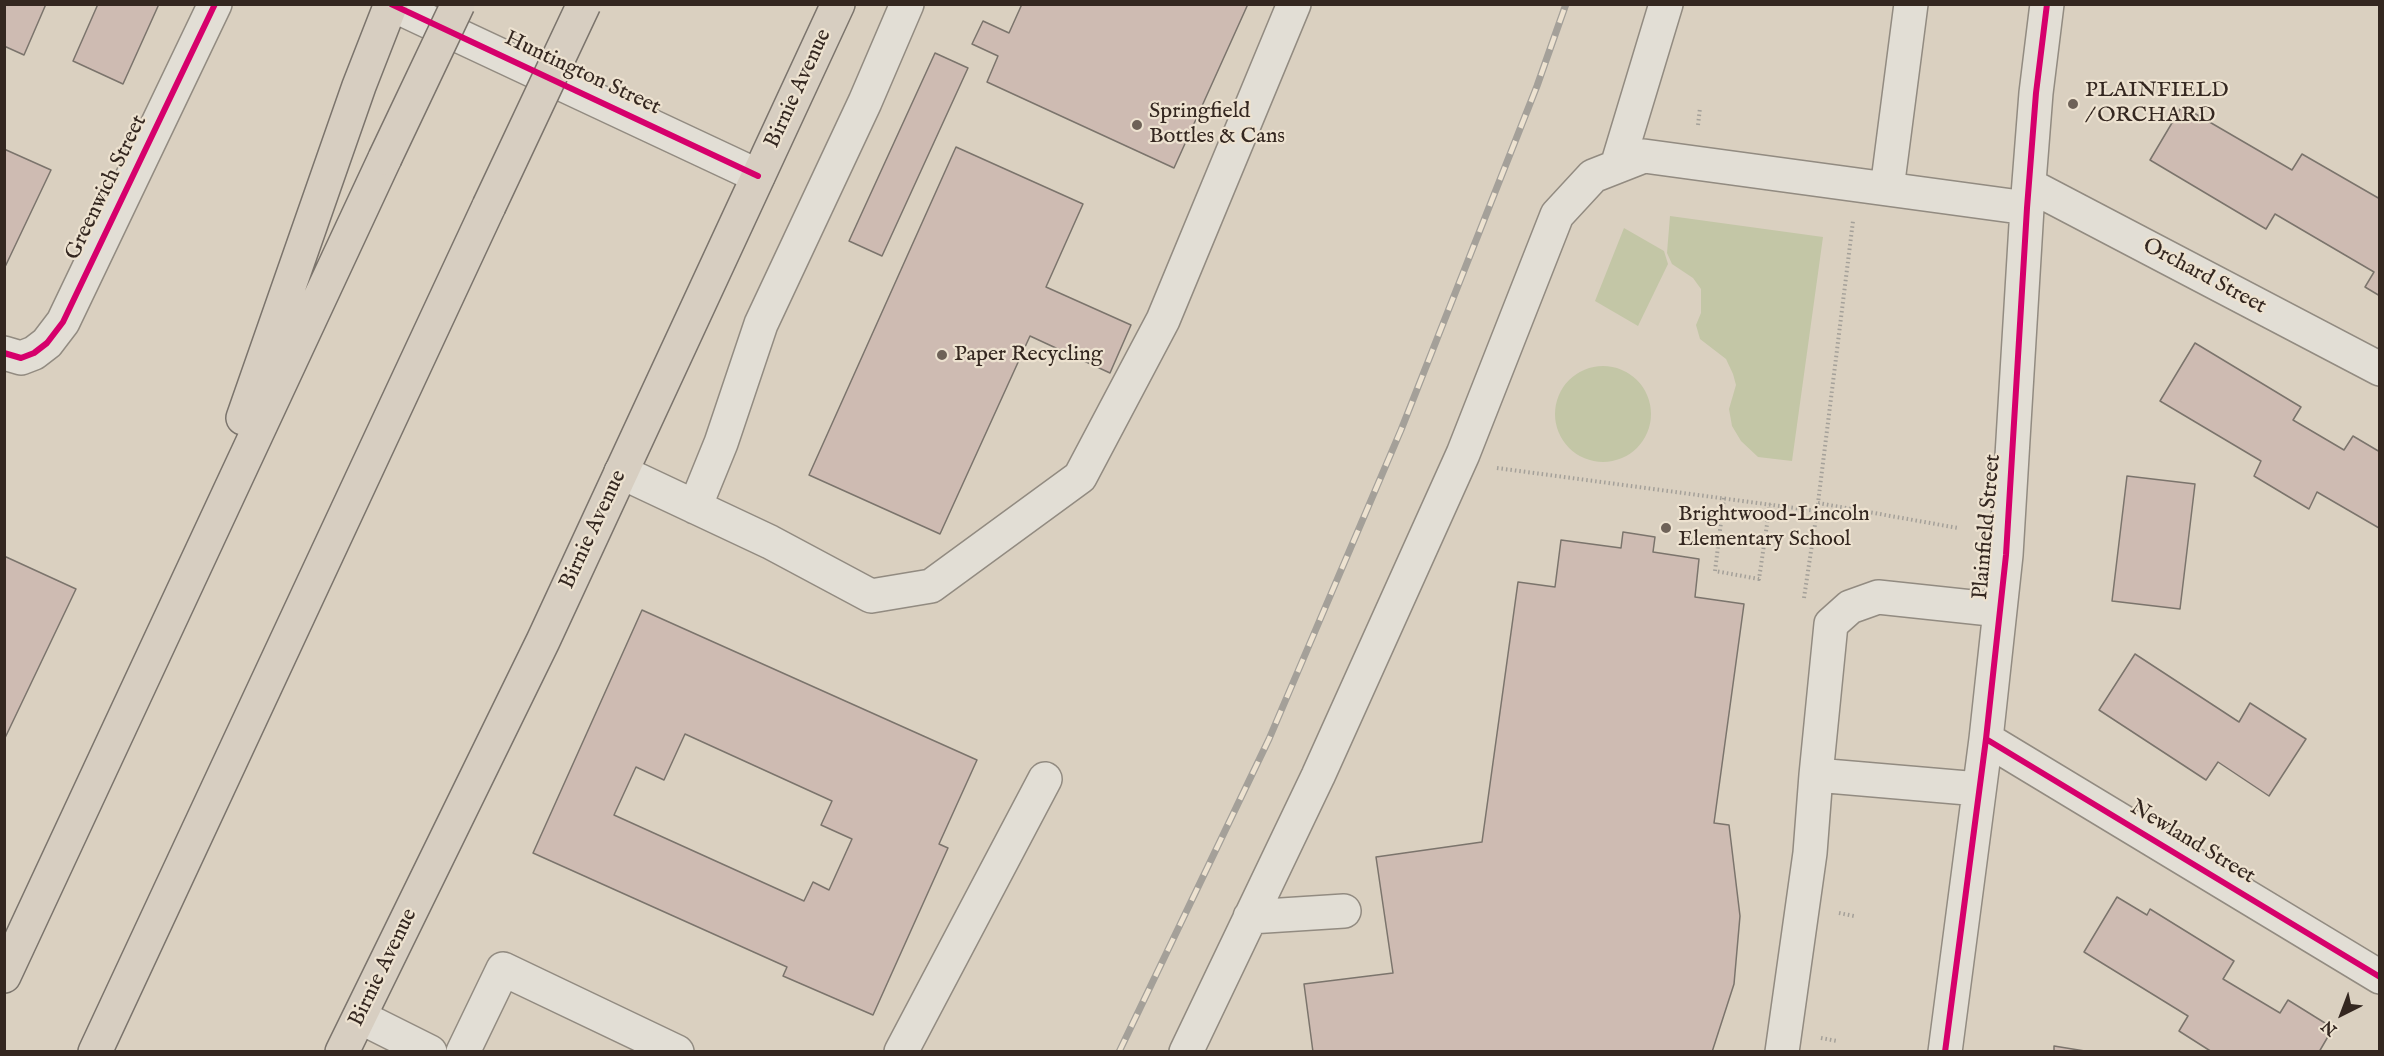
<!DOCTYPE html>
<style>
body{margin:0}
#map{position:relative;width:2384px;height:1056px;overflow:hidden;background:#dad0c0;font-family:"IM FELL English",serif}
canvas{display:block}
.frame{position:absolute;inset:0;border:6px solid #342720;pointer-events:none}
.north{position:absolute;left:2312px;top:984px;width:60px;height:60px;-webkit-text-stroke:4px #ede2d0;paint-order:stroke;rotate:222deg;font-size:16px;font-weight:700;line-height:24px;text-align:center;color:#342720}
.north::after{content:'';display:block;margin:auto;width:21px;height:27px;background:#342720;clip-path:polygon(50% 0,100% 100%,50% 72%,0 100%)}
</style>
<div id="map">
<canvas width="2384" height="1056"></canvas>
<div class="frame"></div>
<div class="north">N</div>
</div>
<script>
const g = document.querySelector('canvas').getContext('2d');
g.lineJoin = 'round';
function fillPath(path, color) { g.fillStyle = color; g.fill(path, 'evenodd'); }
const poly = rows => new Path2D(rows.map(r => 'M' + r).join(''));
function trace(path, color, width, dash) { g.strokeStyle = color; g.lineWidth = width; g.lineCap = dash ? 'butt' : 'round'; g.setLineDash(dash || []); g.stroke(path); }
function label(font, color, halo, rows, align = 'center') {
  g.font = font + ' "IM FELL English",serif'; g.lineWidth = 4.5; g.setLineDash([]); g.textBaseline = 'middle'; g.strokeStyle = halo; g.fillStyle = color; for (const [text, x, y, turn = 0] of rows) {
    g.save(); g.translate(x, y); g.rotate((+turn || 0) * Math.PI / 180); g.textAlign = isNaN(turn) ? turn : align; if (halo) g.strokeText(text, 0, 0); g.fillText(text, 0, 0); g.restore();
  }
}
const green = poly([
 [1670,216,1823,237,1792,461,1758,457,1741,441,1732,426,1729,409,1736,385,1733,374,1726,359,1700,339,1696,325,1701,313,1701,289,1693,278,1672,264,1667,253],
 [1624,228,1664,251,1668,264,1638,326,1595,301],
 '1555 414a48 48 0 1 1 96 0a48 48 0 1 1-96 0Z'
]);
const building = poly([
 [4,4,46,4,24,55,4,46,4,4],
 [98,4,159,4,123,84,73,61,98,4],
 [1022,4,1248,4,1174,168,987,82,998,56,972,44,983,21,1009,33,1022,4],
 [935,53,968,68,882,256,849,241,935,53],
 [2182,106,2292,170,2302,154,2380,199,2380,296,2365,287,2374,272,2275,214,2266,229,2150,160,2182,106],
 [956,147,1083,204,1046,287,1131,325,1110,373,1030,336,940,534,809,475,956,147],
 [4,149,51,170,4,269,4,149],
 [2195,343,2301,407,2293,420,2344,450,2353,436,2380,452,2379,528,2317,492,2309,509,2254,476,2261,461,2160,401,2195,343],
 [2127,476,2195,484,2180,609,2112,601,2127,476],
 [1623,532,1655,537,1653,552,1699,559,1695,597,1744,604,1714,823,1729,825,1740,916,1734,984,1712,1052,1313,1052,1304,984,1393,973,1376,857,1482,842,1518,582,1555,587,1561,540,1621,548,1623,532],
 [4,556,76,589,4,740,4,556],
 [642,610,977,760,939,844,948,848,873,1015,783,976,787,967,533,853,642,610],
 [685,734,832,801,821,825,852,839,829,890,813,882,804,901,614,815,636,767,664,780,685,734],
 [2135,654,2239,722,2250,703,2306,739,2269,796,2218,762,2206,780,2099,710,2135,654],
 [2117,897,2147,915,2150,909,2234,961,2223,979,2280,1013,2288,1000,2333,1028,2319,1052,2212,1052,2179,1031,2188,1016,2084,952,2117,897],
 [2054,1046,2091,1052,2054,1052,2054,1046]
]);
const path = poly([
 [1698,125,1700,108],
 [1497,468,1817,511],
 [1724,498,1715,571,1759,579,1770,504],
 [1818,503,1958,528],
 [1804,598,1817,511,1853,221],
 [1839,913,1854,916],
 [1821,1038,1837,1041]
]);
const minor = poly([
 [391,4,758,176],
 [1617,166,1666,4],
 [2029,185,2380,369],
 [1887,189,1911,4],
 [4,353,21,358,34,353,47,343,63,322,215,4],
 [621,472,770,542,871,596,931,586,1080,477,1163,320,1294,4],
 [695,507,721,443,761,324,865,102,907,4],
 [1986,739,2380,977],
 [1979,789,1816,775,1831,624,1850,607,1878,597,2000,610],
 [1250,917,1344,911],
 [360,1017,430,1052],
 [463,1052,503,969,677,1052],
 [901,1052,1045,779],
 [1186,1052,1318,776,1463,454,1557,215,1593,176,1644,156,2027,208],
 [1782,1052,1810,853,1816,775],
 [1945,1052,1986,739,2006,555,2027,208,2036,93,2047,4]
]);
const major = poly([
 [342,1052,543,641,838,4]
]);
const highway = poly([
 [243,418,359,86,391,4],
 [4,976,385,158],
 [95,1052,489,206]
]);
const rail = poly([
 [1119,1052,1269,739,1401,430,1537,86,1566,4]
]);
const highwayBridge = poly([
 [385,158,458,4],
 [489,206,584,4]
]);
const cycleway = poly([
 [391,4,758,176],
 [4,353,21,358,34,353,47,343,63,322,215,4],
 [1986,739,2380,977],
 [1945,1052,1986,739,2006,555,2027,208,2036,93,2047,4]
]);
const markers = [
 [2073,104,6,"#6e6258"],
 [1137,125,6,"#6e6258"],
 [942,355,6,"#6e6258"],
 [1666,528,6,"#6e6258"]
];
const streetNames = [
 ["Huntington Street",582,74,25],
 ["Birnie Avenue",799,89,-65],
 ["Greenwich Street",107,188,-64],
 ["Orchard Street",2204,277,28],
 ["Plainfield Street",1988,527,-85],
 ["Birnie Avenue",594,530,-65],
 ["Newland Street",2192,843,31],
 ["Birnie Avenue",384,968,-64]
];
const poiNames = [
 ["PLAINFIELD",2085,91],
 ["/ ORCHARD",2085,116],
 ["Springfield",1149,112],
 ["Bottles & Cans",1149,137],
 ["Paper Recycling",954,355],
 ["Brightwood-Lincoln",1678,515],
 ["Elementary School",1678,540]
];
fillPath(green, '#c3c6a6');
fillPath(building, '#cebbb2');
trace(building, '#7b746c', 1.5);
trace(minor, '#928b81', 36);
trace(major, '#7b746c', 36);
trace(highway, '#7b746c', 36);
trace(path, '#a4a099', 4, [1.5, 3]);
trace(minor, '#e2ded5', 33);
trace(major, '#d7cec1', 33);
trace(highway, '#d7cec1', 33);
trace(rail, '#a4a099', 7);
trace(rail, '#ede2d0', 4.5, [14]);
trace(highwayBridge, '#7b746c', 36, []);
trace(highwayBridge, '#d7cec1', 33);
trace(cycleway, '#d6006c', 6);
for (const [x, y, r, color] of markers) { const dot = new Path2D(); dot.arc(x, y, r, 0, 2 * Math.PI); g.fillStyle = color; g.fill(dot); trace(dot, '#ede2d0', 2); }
label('22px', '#342720', '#ede2d0', streetNames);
label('22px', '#342720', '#ede2d0', poiNames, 'left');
</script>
